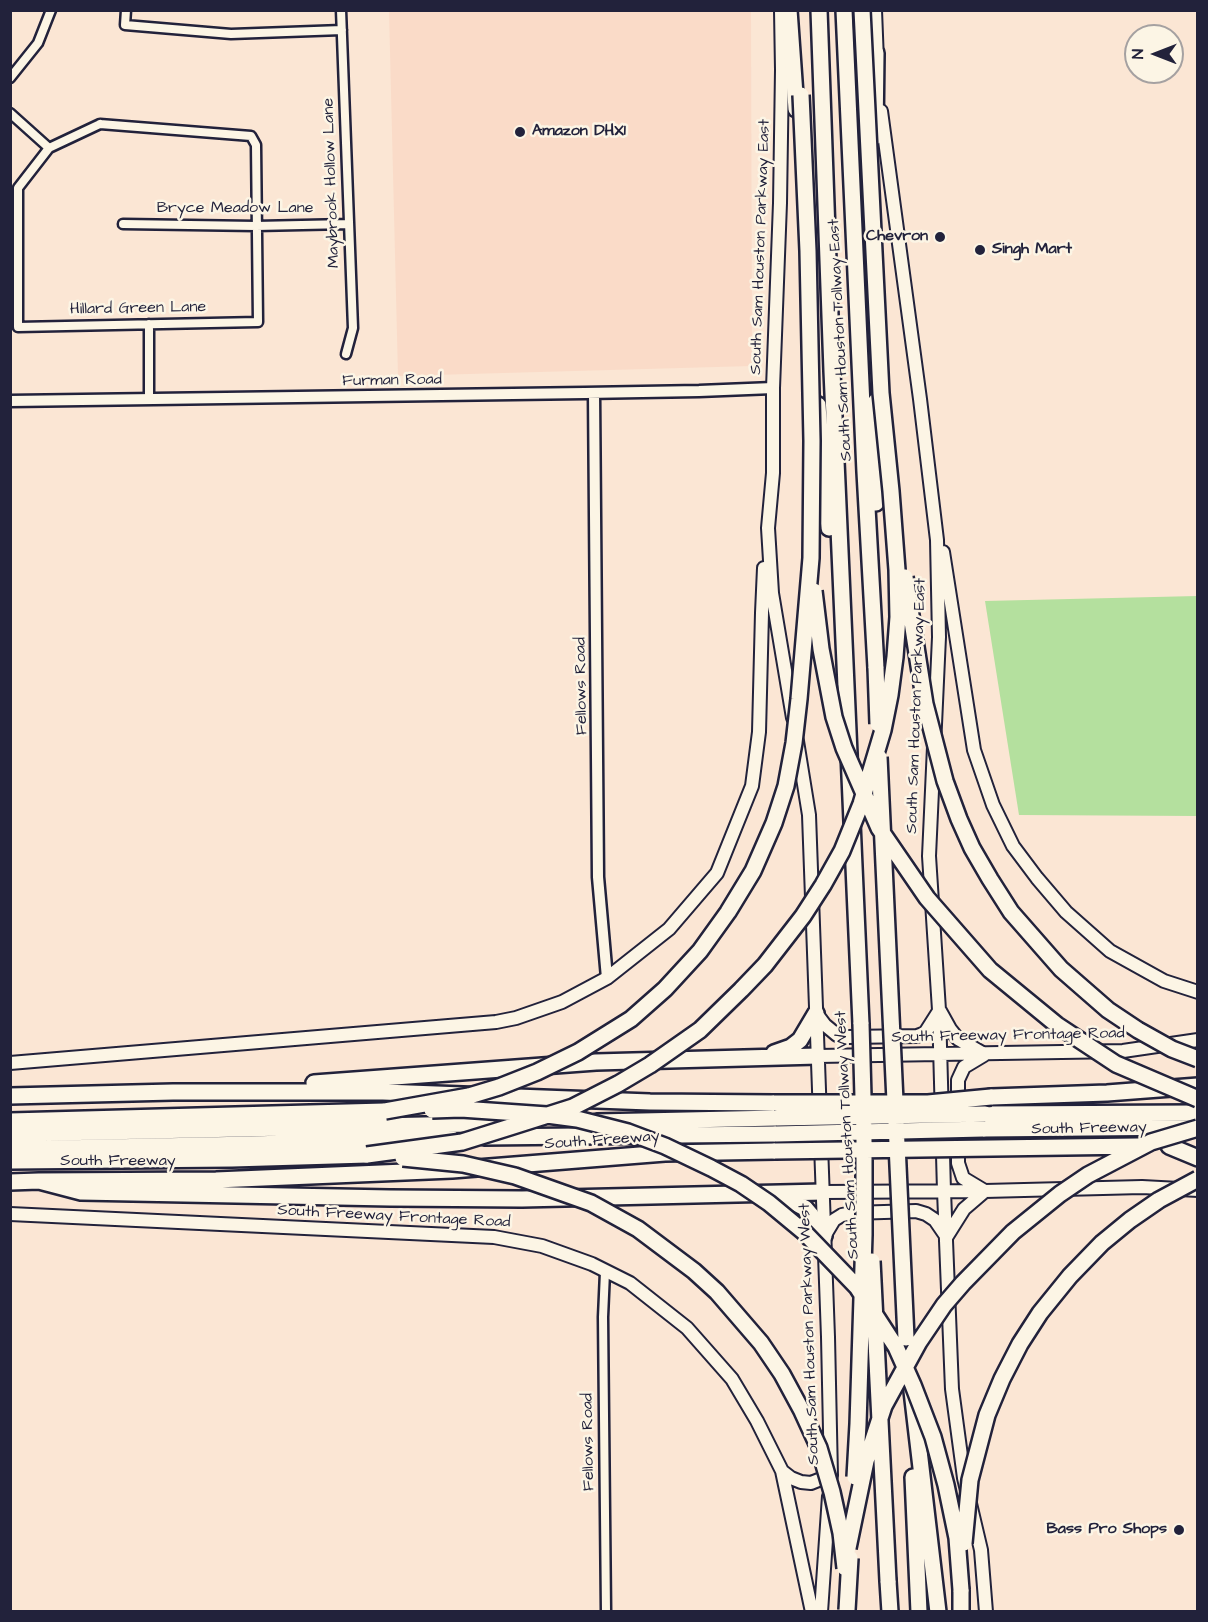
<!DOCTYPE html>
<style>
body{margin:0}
#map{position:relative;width:1208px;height:1622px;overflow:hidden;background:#fbe6d4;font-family:"Architects Daughter",sans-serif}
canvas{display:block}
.frame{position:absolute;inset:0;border:12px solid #22223b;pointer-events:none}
.north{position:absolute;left:1124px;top:24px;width:60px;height:60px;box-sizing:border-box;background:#fcf5e5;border:2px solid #a5a1a1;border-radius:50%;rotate:270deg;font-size:16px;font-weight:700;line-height:24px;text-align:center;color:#22223b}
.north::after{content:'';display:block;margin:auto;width:21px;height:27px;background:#22223b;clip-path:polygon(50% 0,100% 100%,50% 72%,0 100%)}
</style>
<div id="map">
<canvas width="1208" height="1622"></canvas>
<div class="frame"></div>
<div class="north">N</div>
</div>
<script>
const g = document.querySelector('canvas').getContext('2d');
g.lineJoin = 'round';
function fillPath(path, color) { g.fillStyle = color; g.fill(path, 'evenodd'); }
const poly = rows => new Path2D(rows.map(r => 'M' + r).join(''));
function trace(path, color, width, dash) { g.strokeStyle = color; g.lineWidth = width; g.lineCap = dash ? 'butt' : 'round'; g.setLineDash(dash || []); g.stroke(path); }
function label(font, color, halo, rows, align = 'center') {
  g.font = font + ' "Architects Daughter",sans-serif'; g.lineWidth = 5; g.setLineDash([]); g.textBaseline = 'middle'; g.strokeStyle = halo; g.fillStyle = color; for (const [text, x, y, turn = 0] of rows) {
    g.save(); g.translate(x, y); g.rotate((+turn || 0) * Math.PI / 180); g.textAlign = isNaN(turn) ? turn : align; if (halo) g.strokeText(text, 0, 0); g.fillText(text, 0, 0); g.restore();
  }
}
const built = poly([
 [389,11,751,11,752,366,398,376]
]);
const green = poly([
 [1197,596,1197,816,1019,815,985,601]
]);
const minor = poly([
 [126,10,125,25,231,34,342,30],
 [341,10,353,328,346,354],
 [10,78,38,43,51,10],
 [10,113,49,148],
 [100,124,251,136,256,145,258,322,18,327,18,188,49,148,100,124],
 [123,224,256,226,348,224],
 [149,324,149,399],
 [605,1272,603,1317,606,1612]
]);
const tertiary = poly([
 [594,393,598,877,607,978],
 [10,401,585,393,699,391,773,388]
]);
const secondary = poly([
 [781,10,782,70,780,203,773,388,773,473,768,528,772,593,793,718],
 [875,10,877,61],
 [881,111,920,399,937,540,939,637,929,856,939,1010,944,1191,952,1389,964,1478,981,1550,986,1612],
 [943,552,974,750,993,805,1013,846,1037,878,1066,912,1110,951,1164,981,1198,992],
 [797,741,809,815,828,1337,831,1476],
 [940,1011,950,1029,958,1039,984,1054],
 [816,1013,825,1025,837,1035,847,1037,917,1036,925,1033,939,1011],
 [818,1056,1123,1051,1198,1040],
 [10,1063,496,1022,516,1018,562,1002,607,978,669,929,717,873,752,786,759,732,762,613,764,568],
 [983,1190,963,1178,958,1163,958,1080,964,1067,984,1055],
 [823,1192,985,1191,1142,1187,1198,1190],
 [10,1214,494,1237,542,1246,592,1264,630,1283,687,1328,732,1379,757,1421,782,1471,812,1612],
 [825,1235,834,1220,842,1215,852,1213,916,1211,926,1214,935,1220,946,1236],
 [947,1236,964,1209,985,1191],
 [782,1471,791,1478,801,1482,811,1483,831,1475],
 [821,1612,829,1496]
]);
const motorway = poly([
 [789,10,796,109],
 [819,10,832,371,861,1024],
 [844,10,865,472,876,668],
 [875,137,876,53],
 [818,405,822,463,829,528],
 [876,503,876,401],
 [774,1053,791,1047,800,1040,816,1013],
 [314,1083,596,1062,818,1056],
 [10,1096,173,1092,383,1092,650,1102,774,1103],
 [991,1097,1107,1093,1198,1086],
 [985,1114,1198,1113],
 [10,1121,385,1111],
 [597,1122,777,1118],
 [983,1129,1193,1127],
 [10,1134,516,1123],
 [484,1137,776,1134],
 [1169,1146,1198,1158],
 [10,1149,252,1144,451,1138],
 [10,1161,232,1159,367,1155],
 [39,1181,81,1192,390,1198,522,1199,823,1192],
 [10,1182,39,1181,216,1180,452,1170,665,1153,775,1151],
 [781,1196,805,1208,811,1215,824,1236],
 [912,1391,938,1612],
 [913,1477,919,1612],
 [888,1581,890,1612],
 [961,1612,961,1590]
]);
const motorwayBridge = poly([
 [905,577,925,704,945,781,959,819,972,848,990,879,1011,912,1061,969,1108,1010,1138,1030,1172,1049,1198,1059],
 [814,591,821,649,834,717,844,748,879,828,927,898,990,970,1057,1025,1116,1064,1198,1099],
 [876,668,878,724],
 [879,757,906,1338],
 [774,1103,928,1103,991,1097],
 [432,1110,461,1109,547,1115,577,1119,628,1132,665,1146,711,1168,741,1184,769,1203,804,1232,857,1287,896,1347,913,1385,933,1437,946,1485,957,1538,961,1590],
 [385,1111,469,1096,499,1087,537,1072,578,1052,631,1019,665,989,700,951,728,912,753,871,774,823,786,786,794,743,799,699,811,558,812,441,808,251,801,95],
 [777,1118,985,1114],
 [776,1134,983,1129],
 [775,1151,1138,1146],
 [367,1155,462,1142,510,1127,573,1107,618,1084,650,1065,700,1030,741,990,765,965,803,916,823,885,842,851,861,804,883,730,890,695,895,657,898,617,897,570,891,491,881,393,862,10],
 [403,1158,463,1164,515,1176,591,1203,638,1229,694,1271,717,1292,761,1343,782,1374,802,1411,819,1448,832,1492,841,1533,845,1568],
 [872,1261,888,1581],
 [855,1477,858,1424,864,1235,864,1134,861,1024],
 [964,1543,970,1480,987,1415,1002,1379,1020,1344,1040,1313,1070,1276,1102,1243,1130,1220,1159,1200,1198,1179],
 [848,1548,866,1461,884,1406,919,1342,944,1305,963,1283,1013,1232,1060,1194,1088,1175,1151,1142,1198,1128],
 [847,1610,850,1558]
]);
const markers = [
 [520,132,6,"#22223b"],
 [940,237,6,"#22223b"],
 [980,250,6,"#22223b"],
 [1179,1530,6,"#22223b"]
];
const poiNames = [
 ["Amazon DHX1",532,132],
 ["Chevron",928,237,"right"],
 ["Singh Mart",992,250],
 ["Bass Pro Shops",1167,1530,"right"]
];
const streetNames = [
 ["Maybrook Hollow Lane",332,183,-92],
 ["Bryce Meadow Lane",235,209],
 ["South Sam Houston Parkway East",761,247,-88],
 ["Hillard Green Lane",138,309,-1],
 ["South Sam Houston Tollway East",841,340,-93],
 ["Furman Road",392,381,-1],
 ["Fellows Road",582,686,-91],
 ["South Sam Houston Parkway East",917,706,-88],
 ["South Freeway Frontage Road",1008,1036,-1],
 ["South Freeway",1089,1129,-1],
 ["South Sam Houston Tollway West",848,1135,-93],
 ["South Freeway",602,1141,-4],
 ["South Freeway",118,1162],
 ["South Freeway Frontage Road",394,1217,3],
 ["South Sam Houston Parkway West",810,1334,-92],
 ["Fellows Road",589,1442,-91]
];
fillPath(built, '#fadbc8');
fillPath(green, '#b4e09e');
trace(minor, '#22223b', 13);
trace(tertiary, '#22223b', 15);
trace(secondary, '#22223b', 16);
trace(motorway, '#22223b', 20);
trace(minor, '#fcf5e5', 8);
trace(tertiary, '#fcf5e5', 10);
trace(secondary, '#fcf5e5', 12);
trace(motorway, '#fcf5e5', 15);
trace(motorwayBridge, '#22223b', 20, []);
trace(motorwayBridge, '#fcf5e5', 15);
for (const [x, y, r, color] of markers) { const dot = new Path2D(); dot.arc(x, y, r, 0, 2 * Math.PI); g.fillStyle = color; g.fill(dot); trace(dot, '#fcf5e5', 2); }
label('bold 16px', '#22223b', '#fcf5e5', poiNames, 'left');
label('16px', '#22223b', '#fcf5e5', streetNames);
</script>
